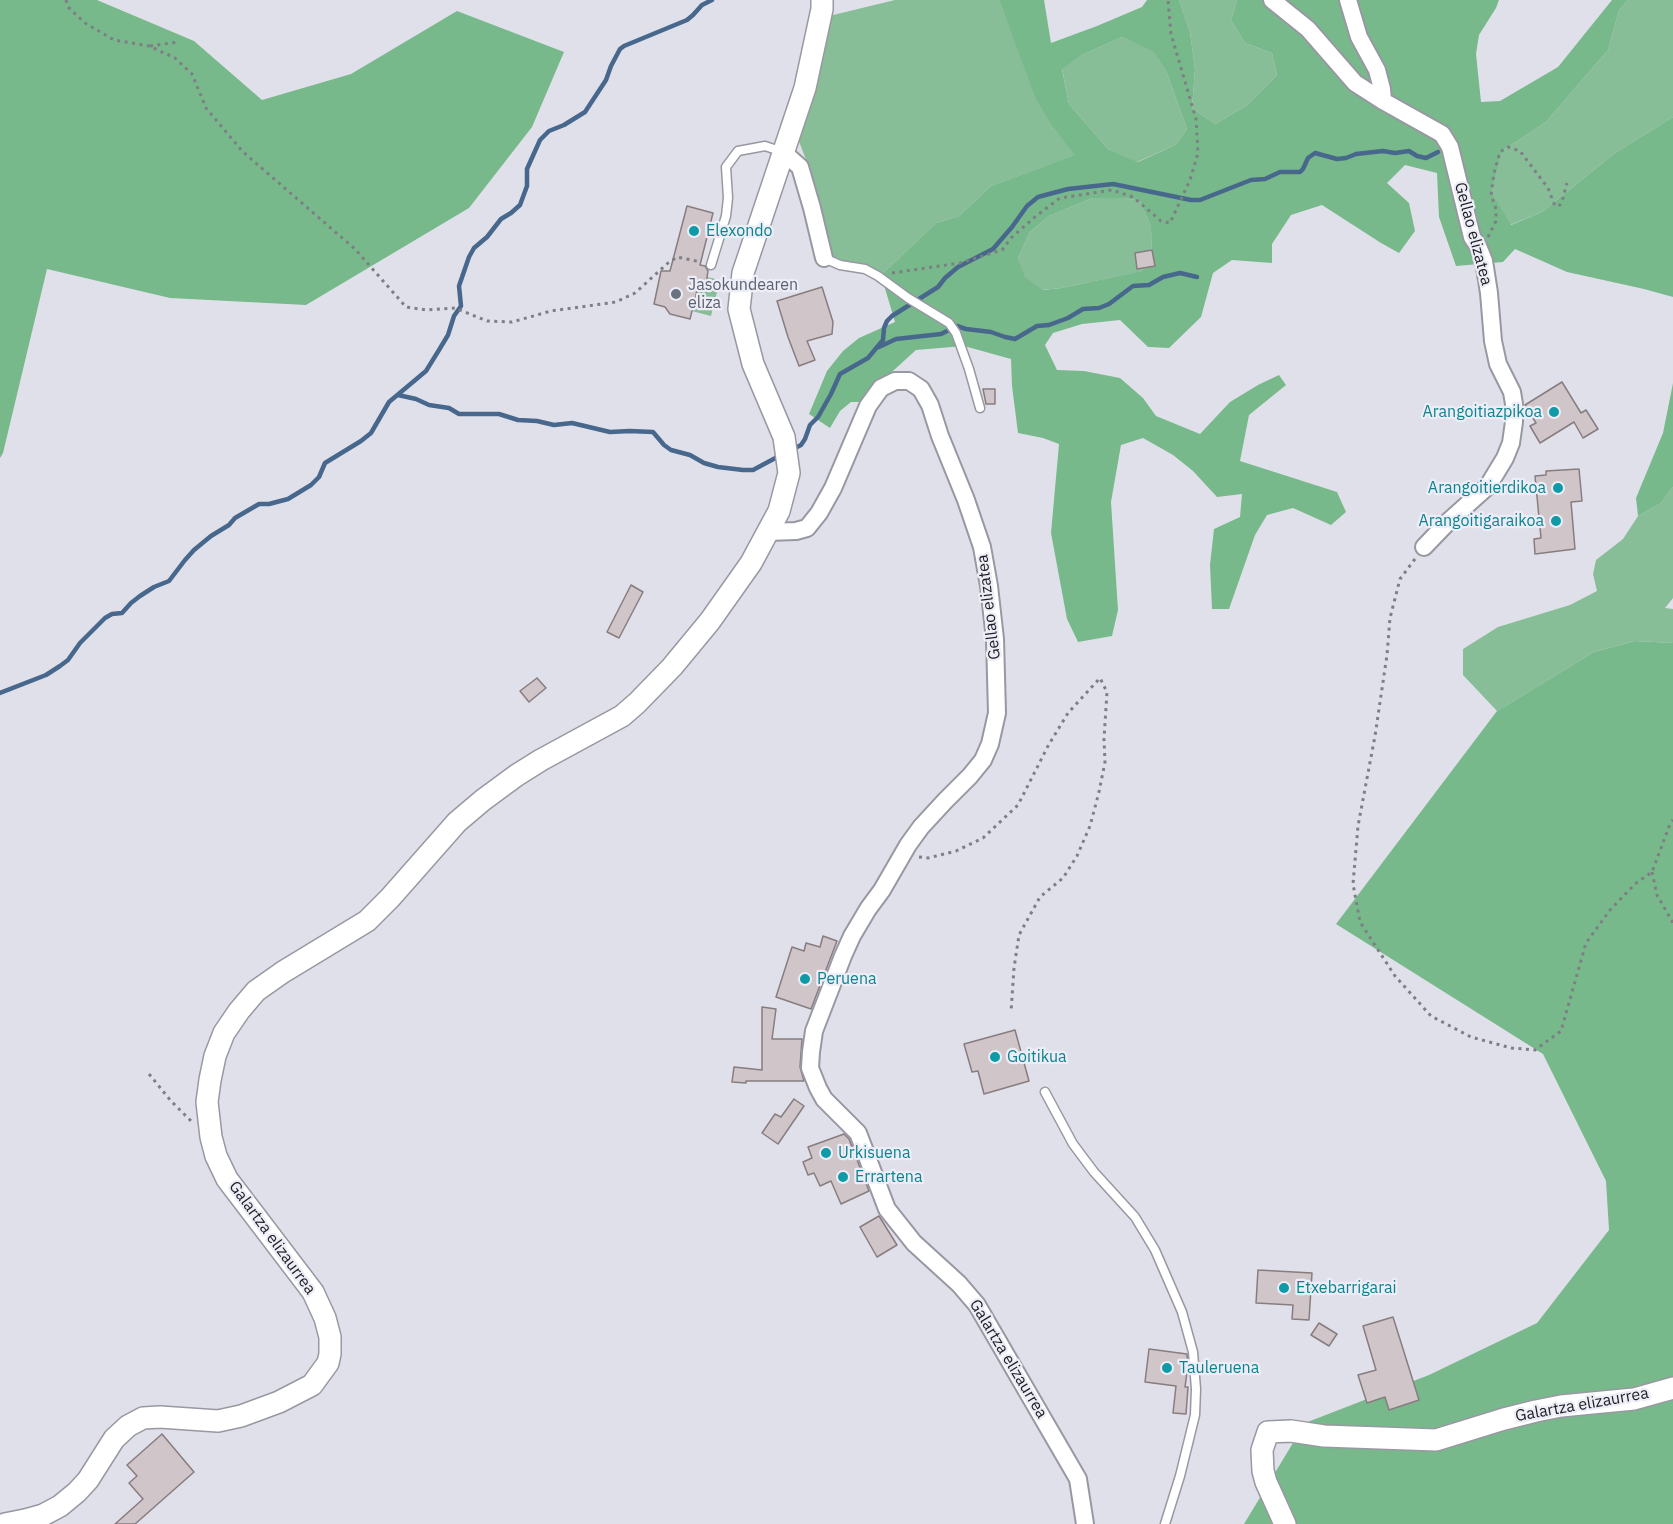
<!DOCTYPE html>
<style>
body{margin:0}
canvas{display:block;background:#e0e0ea}
</style>
<canvas width="1673" height="1524"></canvas>
<script>
const g = document.querySelector('canvas').getContext('2d');
g.lineJoin = 'round';
function fillPath(path, color) { g.fillStyle = color; g.fill(path, 'evenodd'); }
const poly = rows => new Path2D(rows.map(r => 'M' + r).join(''));
function trace(path, color, width, dash) { g.strokeStyle = color; g.lineWidth = width; g.lineCap = dash ? 'butt' : 'round'; g.setLineDash(dash || []); g.stroke(path); }
function label(font, color, halo, rows, align = 'center') {
  g.font = font + ' "IBM Plex Sans",sans-serif'; g.lineWidth = 4.5; g.setLineDash([]); g.textBaseline = 'middle'; g.strokeStyle = halo; g.fillStyle = color; for (const [text, x, y, turn = 0] of rows) {
    g.save(); g.translate(x, y); g.rotate((+turn || 0) * Math.PI / 180); g.textAlign = isNaN(turn) ? turn : align; if (halo) g.strokeText(text, 0, 0); g.fillText(text, 0, 0); g.restore();
  }
}
const green = poly([
 [895,0,999,0,1017,46,1054,129,1076,155,991,186,959,216,936,223,881,275,832,265,810,170,798,139,829,16],
 [1179,0,1237,0,1231,20,1245,43,1272,53,1277,75,1246,106,1215,124,1192,108,1195,69,1190,32],
 [1628,0,1673,0,1673,117,1615,153,1542,212,1510,225,1490,192,1502,151,1546,122,1608,50,1619,10],
 [1122,37,1154,51,1166,71,1187,129,1175,145,1137,162,1108,149,1069,104,1062,68,1082,55],
 [1093,198,1125,198,1140,201,1151,227,1152,264,1143,271,1061,288,1042,290,1024,277,1018,258,1030,232,1049,216],
 [707,277,720,280,711,316,692,311,699,283,705,284],
 [1673,487,1673,598,1665,608,1673,609,1673,643,1635,641,1594,652,1497,711,1463,675,1463,649,1498,627,1570,605,1597,591,1593,574,1596,560,1623,539,1638,516,1661,503]
]);
const forest = poly([
 [0,0,97,0,194,41,262,100,351,74,457,11,564,52,532,127,469,208,306,305,170,298,47,269,3,453,0,458],
 [999,0,1044,0,1051,43,1097,26,1142,7,1147,0,1179,0,1190,32,1195,69,1192,108,1215,124,1246,106,1277,75,1272,53,1245,43,1231,20,1237,0,1499,0,1496,8,1479,35,1476,54,1481,102,1500,101,1558,67,1612,0,1628,0,1619,10,1608,50,1546,122,1502,151,1491,192,1511,225,1542,212,1615,153,1673,117,1673,297,1644,289,1567,272,1515,249,1503,262,1456,266,1439,217,1437,173,1405,165,1387,183,1409,203,1415,231,1399,253,1381,243,1322,205,1291,215,1272,244,1272,263,1232,260,1213,273,1201,317,1169,348,1148,347,1120,320,1082,324,1053,333,1045,345,1057,370,1084,371,1120,378,1143,398,1156,416,1200,434,1230,402,1258,385,1279,375,1286,385,1249,415,1240,461,1337,492,1346,512,1331,525,1293,508,1267,515,1255,535,1229,609,1212,609,1210,565,1214,529,1240,517,1242,494,1217,497,1193,471,1173,455,1143,438,1121,445,1111,502,1118,610,1112,636,1078,642,1067,619,1051,533,1059,444,1043,438,1018,433,1012,386,1011,359,964,346,916,350,883,380,865,402,851,402,840,411,830,428,809,414,827,371,843,351,859,338,895,322,881,275,936,223,959,216,991,186,1075,155,1054,129,1036,99],
 [1122,37,1154,52,1166,71,1187,129,1175,145,1138,162,1108,149,1069,104,1062,69,1082,55],
 [1093,198,1125,198,1140,201,1151,227,1152,264,1142,271,1061,288,1043,290,1025,277,1018,258,1030,232,1049,216],
 [1673,383,1673,487,1661,503,1638,516,1636,498,1663,433],
 [1635,641,1673,643,1673,1524,1244,1524,1305,1423,1429,1375,1537,1323,1609,1230,1606,1181,1543,1054,1336,924,1497,711,1594,652]
]);
const stream = poly([
 [879,347,896,339,941,334,957,326,966,329,991,332,1005,337,1015,339,1037,326,1049,325,1068,318,1083,309,1099,308,1109,304,1133,286,1149,285,1163,277,1180,273,1197,277],
 [398,395,416,399,429,405,449,408,459,414,499,414,518,420,537,421,554,425,572,423,610,432,630,431,653,432,664,445,671,450,690,455,704,463,718,467,743,470,753,470,781,455],
 [795,448,801,445,805,439,810,425,818,417,831,394,840,374,868,358,883,340,884,328,887,321,892,316,938,287,945,278,958,267,993,249,1012,227,1027,206,1038,197,1068,189,1113,184,1191,200,1200,200,1251,180,1265,179,1280,172,1300,172,1303,169,1308,158,1315,153,1337,159,1346,158,1356,154,1383,151,1395,153,1409,151,1417,156,1426,158,1438,152],
 [0,693,46,675,60,666,68,660,80,643,105,618,112,614,122,613,131,603,140,596,154,587,169,581,185,560,194,550,211,536,229,525,235,518,259,504,269,504,288,499,311,485,319,477,325,463,361,441,371,433,389,402,426,371,439,350,448,335,454,316,461,306,459,286,469,257,474,248,487,237,501,219,511,213,520,205,527,186,527,169,540,140,549,131,564,125,585,112,606,80,611,66,620,49,624,46,687,20,693,15,702,5,712,0]
]);
const building = poly([
 [687,206,713,213,700,265,705,266,708,271,706,284,699,283,690,319,670,314,665,307,654,304,661,271,670,271,687,206],
 [1152,250,1155,266,1137,269,1135,253,1152,250],
 [822,287,833,322,832,334,807,341,815,360,799,366,788,337,777,301,822,287],
 [1562,382,1581,413,1586,410,1598,429,1583,438,1574,422,1540,443,1530,426,1536,423,1525,405,1562,382],
 [983,389,995,389,995,404,986,404,983,389],
 [1579,469,1582,501,1571,502,1575,549,1535,554,1534,539,1541,538,1535,476,1546,475,1546,471,1579,469],
 [631,585,643,592,619,638,607,632,631,585],
 [537,678,546,688,529,702,520,691,537,678],
 [823,936,837,941,811,1009,776,997,792,947,804,951,806,943,820,947,823,936],
 [762,1007,776,1009,772,1039,802,1039,800,1067,804,1081,746,1081,746,1083,732,1082,734,1067,762,1070,762,1007],
 [1015,1030,1029,1081,984,1094,978,1071,972,1072,964,1044,1015,1030],
 [794,1099,804,1106,778,1144,762,1133,775,1114,781,1117,794,1099],
 [844,1134,849,1139,869,1191,841,1204,831,1181,820,1186,814,1173,808,1175,803,1162,812,1158,808,1147,844,1134],
 [879,1216,897,1245,877,1257,860,1227,879,1216],
 [1258,1270,1312,1273,1309,1320,1292,1319,1293,1305,1256,1303,1258,1270],
 [1393,1317,1419,1400,1389,1410,1385,1397,1367,1403,1358,1375,1376,1370,1363,1326,1393,1317],
 [1319,1323,1337,1334,1329,1346,1311,1335,1319,1323],
 [1149,1349,1187,1354,1188,1365,1185,1387,1188,1387,1186,1414,1173,1413,1176,1386,1145,1382,1149,1349],
 [162,1434,194,1472,135,1524,115,1524,143,1499,129,1483,137,1476,127,1465,162,1434]
]);
const path = poly([
 [66,0,68,7,85,23,114,40,149,46,175,58,192,74,206,108,243,152,355,249,406,307,427,310,455,308,487,321,512,322,551,311,616,302,635,293,668,263,677,257,701,262],
 [150,46,178,42],
 [1488,237,1496,221,1496,209,1491,195,1494,173,1500,152,1508,147,1520,151,1548,188,1555,206,1560,205,1563,198,1567,183],
 [892,273,960,263,1002,250,1011,238,1036,216,1060,198,1112,190,1133,197,1161,221,1170,223,1190,180,1198,153,1196,119,1171,34,1168,0],
 [1415,559,1400,579,1390,618,1387,655,1375,736,1358,826,1353,884,1360,922,1395,976,1431,1016,1471,1037,1511,1048,1535,1050,1561,1031,1586,943,1610,910,1635,884,1652,872,1670,824,1673,820],
 [919,857,928,858,956,851,983,838,1018,805,1048,746,1068,713,1100,678,1107,692,1104,739,1105,762,1099,792,1090,826,1077,856,1063,878,1040,897,1019,935,1014,968,1011,1012],
 [1652,872,1657,895,1673,923],
 [149,1074,171,1101,192,1122]
]);
const service = poly([
 [824,258,840,265,865,269,878,276,908,298,949,323,956,333,969,369,980,408],
 [711,265,726,216,728,198,726,167,738,151,765,146,783,152],
 [1045,1092,1073,1144,1094,1172,1135,1217,1155,1250,1182,1312,1193,1352,1196,1389,1195,1415,1180,1476,1165,1524]
]);
const minor = poly([
 [1272,0,1308,29,1355,83,1383,101,1442,134,1450,147,1472,237,1478,246,1484,261,1489,293,1493,341,1498,364,1512,392,1514,404,1514,422,1511,443,1505,458,1488,486,1449,521,1424,547],
 [1348,0,1359,37,1377,70,1382,89,1383,101],
 [783,152,800,167,812,208,824,258],
 [768,532,796,531,807,528,819,513,833,488,868,406,881,388,895,381,909,381,921,389,930,405,940,436,966,500,982,547,989,586,995,639,997,713,990,744,983,760,970,776,945,801,921,827,908,845,882,890,868,909,852,936,843,956,814,1031,811,1052,810,1068,818,1088,824,1099,858,1133,887,1209,914,1243,959,1284,977,1305,1078,1479,1085,1524]
]);
const tertiary = poly([
 [5,1524,25,1520,43,1515,60,1506,77,1492,88,1480,114,1439,128,1426,143,1418,160,1417,218,1421,241,1416,279,1402,312,1385,328,1363,330,1354,330,1337,325,1318,313,1292,227,1179,216,1156,211,1137,207,1102,210,1080,215,1056,224,1033,239,1011,256,991,283,972,367,921,390,898,457,822,483,800,517,775,541,760,622,716,637,703,672,667,710,621,751,563,779,511,789,473,784,437,753,364,739,309,743,273,805,88,822,9,822,0],
 [1285,1524,1266,1482,1263,1471,1262,1450,1268,1432,1291,1431,1324,1436,1436,1440,1504,1419,1536,1411,1561,1406,1634,1399,1673,1388]
]);
const markers = [
 [694,231,6,"#0f9aa8"],
 [676,294,6,"#6b7280"],
 [1554,412,6,"#0f9aa8"],
 [1558,488,6,"#0f9aa8"],
 [1556,521,6,"#0f9aa8"],
 [805,979,6,"#0f9aa8"],
 [995,1057,6,"#0f9aa8"],
 [826,1153,6,"#0f9aa8"],
 [843,1177,6,"#0f9aa8"],
 [1284,1288,6,"#0f9aa8"],
 [1167,1368,6,"#0f9aa8"]
];
const cultureNames = [
 ["Elexondo",706,231],
 ["Arangoitiazpikoa",1542,412,"right"],
 ["Arangoitierdikoa",1546,488,"right"],
 ["Arangoitigaraikoa",1544,521,"right"],
 ["Peruena",817,979],
 ["Goitikua",1007,1057],
 ["Urkisuena",838,1153],
 ["Errartena",855,1177],
 ["Etxebarrigarai",1296,1288],
 ["Tauleruena",1179,1368]
];
const streetNames = [
 ["Gellao elizatea",1473,234,75],
 ["Gellao elizatea",989,607,-97],
 ["Galartza elizaurrea",272,1238,54],
 ["Galartza elizaurrea",1008,1359,59],
 ["Galartza elizaurrea",1582,1405,-10]
];
const worshipNames = [
 ["Jasokundearen",688,285],
 ["eliza",688,303]
];
fillPath(green, '#87be97');
fillPath(forest, '#78b98c');
trace(stream, '#47688c', 4.5);
fillPath(building, '#d0c5c8');
trace(building, '#877d7f', 1.5);
trace(service, '#9898a2', 11);
trace(minor, '#9898a2', 20);
trace(tertiary, '#9898a2', 24);
trace(path, '#7e7e85', 3, [3, 4.5]);
trace(service, '#fff', 8);
trace(minor, '#fff', 16);
trace(tertiary, '#fff', 21);
for (const [x, y, r, color] of markers) { const dot = new Path2D(); dot.arc(x, y, r, 0, 2 * Math.PI); g.fillStyle = color; g.fill(dot); trace(dot, '#ededf7', 2); }
label('16px', '#0d838f', '#ededf7', cultureNames, 'left');
label('16px', '#1d1d21', '#ededf7', streetNames);
label('16px', '#5b616d', '#ededf7', worshipNames, 'left');
</script>
